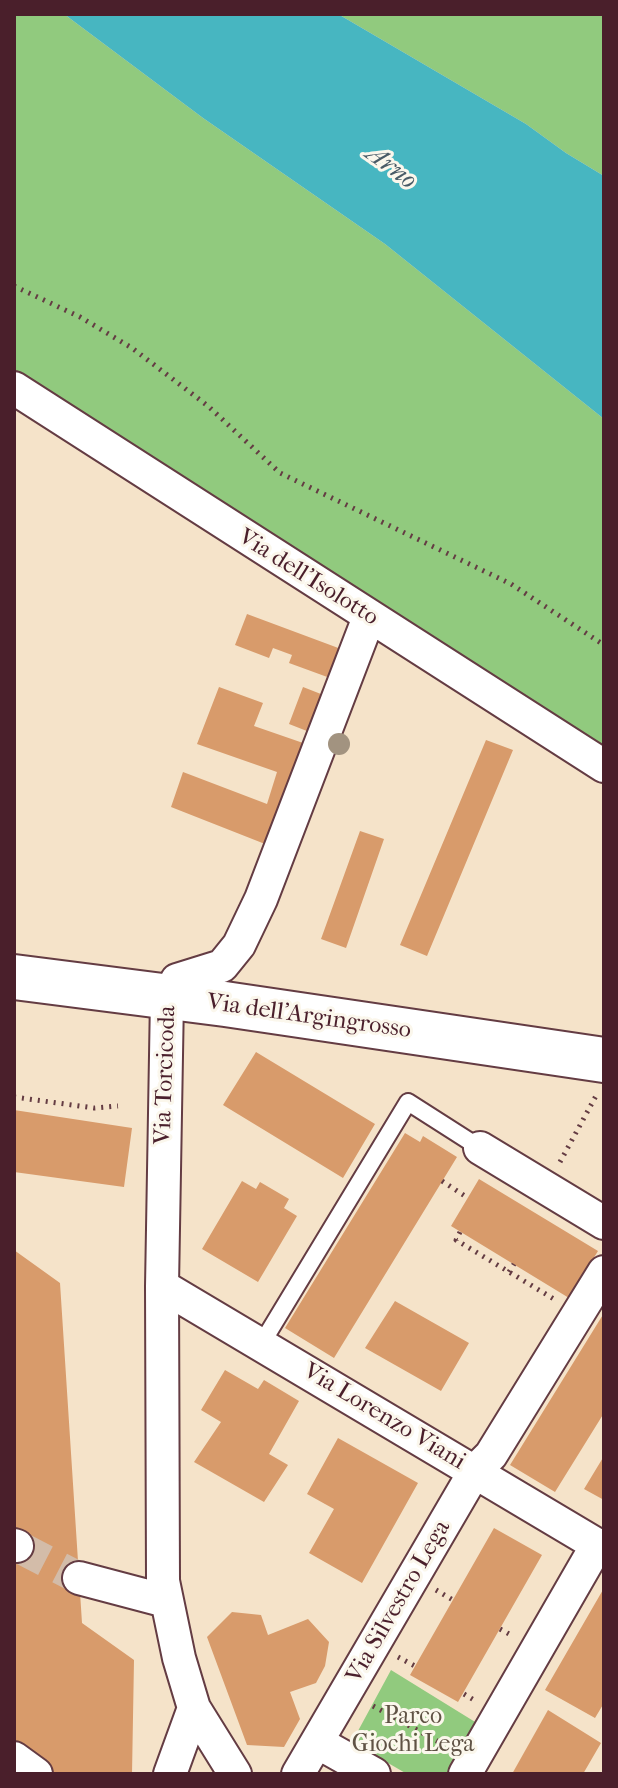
<!DOCTYPE html>
<style>
body{margin:0}
#map{position:relative;width:618px;height:1788px;overflow:hidden;background:#f5e3c9;font-family:"IM FELL French Canon",serif}
canvas{display:block}
.frame{position:absolute;inset:0;border:16px solid #4a1f2b;pointer-events:none}
</style>
<div id="map">
<canvas width="618" height="1788"></canvas>
<div class="frame"></div>
</div>
<script>
const g = document.querySelector('canvas').getContext('2d');
g.lineJoin = 'round';
function fillPath(path, color) { g.fillStyle = color; g.fill(path, 'evenodd'); }
const poly = rows => new Path2D(rows.map(r => 'M' + r).join(''));
function trace(path, color, width, dash) { g.strokeStyle = color; g.lineWidth = width; g.lineCap = dash ? 'butt' : 'round'; g.setLineDash(dash || []); g.stroke(path); }
function label(font, color, halo, rows, align = 'center') {
  g.font = font + ' "IM FELL French Canon",serif'; g.lineWidth = 6; g.setLineDash([]); g.textBaseline = 'middle'; g.strokeStyle = halo; g.fillStyle = color; for (const [text, x, y, turn = 0] of rows) {
    g.save(); g.translate(x, y); g.rotate((+turn || 0) * Math.PI / 180); g.textAlign = isNaN(turn) ? turn : align; if (halo) g.strokeText(text, 0, 0); g.fillText(text, 0, 0); g.restore();
  }
}
const green = poly([
 [14,14,64,14,203,118,385,244,604,419,604,750,14,371],
 [338,14,604,14,604,176,566,153,526,124],
 [391,1670,480,1725,453,1774,407,1774,352,1742]
]);
const water = poly([
 [64,14,338,14,526,124,566,153,604,176,604,419,385,244,203,118]
]);
const building = poly([
 [247,614,341,649,330,678,289,663,292,655,273,648,269,658,235,645],
 [219,687,263,703,254,726,306,744,265,844,171,807,183,772,267,804,277,772,197,744],
 [303,687,326,696,312,733,289,724],
 [486,740,513,750,427,956,400,945],
 [360,831,384,839,346,948,321,939],
 [256,1052,375,1124,343,1178,223,1105],
 [14,1110,132,1128,124,1187,14,1172],
 [405,1133,420,1142,423,1136,457,1157,334,1358,285,1328],
 [479,1179,598,1251,569,1298,451,1226],
 [242,1181,256,1189,260,1182,289,1199,284,1208,297,1216,258,1282,202,1249],
 [14,1250,60,1283,82,1623,134,1660,132,1774,54,1774,14,1745,14,1557,17,1557,14,1501],
 [395,1301,469,1343,441,1391,365,1348],
 [604,1313,604,1413,555,1492,510,1465],
 [225,1370,258,1389,264,1380,299,1401,269,1454,288,1465,264,1502,194,1462,221,1422,201,1410],
 [338,1438,418,1483,362,1583,309,1553,334,1509,307,1494],
 [604,1456,604,1500,584,1489],
 [494,1528,542,1555,458,1702,410,1675],
 [604,1588,604,1703,595,1718,545,1690],
 [232,1612,261,1615,268,1635,308,1619,329,1642,325,1666,316,1683,290,1692,300,1719,284,1747,247,1745,207,1637],
 [548,1710,601,1743,583,1774,512,1774]
]);
const streetTunnel = poly([
 [17,1546,79,1578]
]);
const path = poly([
 [14,286,80,317,132,348,208,406,280,473,511,584,604,645],
 [14,1097,94,1108,118,1106],
 [560,1162,597,1094],
 [442,1181,468,1198],
 [460,1232,456,1240,554,1299],
 [509,1272,514,1264],
 [436,1590,453,1600],
 [500,1629,511,1635],
 [398,1657,415,1666],
 [464,1694,474,1700],
 [373,1706,448,1747]
]);
const lane = poly([
 [262,1343,408,1102,480,1148]
]);
const street = poly([
 [14,388,604,766],
 [480,1148,604,1223],
 [162,1286,604,1549],
 [14,1545,17,1546],
 [79,1578,166,1601],
 [317,1742,374,1774],
 [14,1758,36,1774],
 [170,1774,194,1708],
 [235,1774,194,1708,179,1658,163,1581,162,1286,167,998,177,980,222,966,239,945,261,899,369,617],
 [298,1774,475,1471,491,1455,604,1272],
 [465,1774,597,1545]
]);
const secondary = poly([
 [14,977,225,1004,604,1060]
]);
const trees = [
 [339,744]
];
const streetNames = [
 ["Via dell'Isolotto",308,578,32],
 ["Via dell'Argingrosso",309,1017,8],
 ["Via Torcicoda",166,1075,-88],
 ["Via Lorenzo Viani",384,1417,31],
 ["Via Silvestro Lega",399,1602,-60]
];
const parkNames = [
 ["Parco",413,1717],
 ["Giochi Lega",413,1745]
];
const waterNames = [
 ["Arno",391,168,37]
];
fillPath(green, '#91ca7e');
fillPath(water, '#47b6c1');
fillPath(building, '#d89b6b');
trace(streetTunnel, '#d3bca9', 32, [32, 16]);
trace(lane, '#643c43', 20);
trace(street, '#643c43', 36);
trace(secondary, '#643c43', 48);
trace(path, '#643c43', 5, [2, 6]);
trace(lane, '#fff', 16);
trace(street, '#fff', 32);
trace(secondary, '#fff', 44);
g.fillStyle = '#a29380';
for (const [x, y] of trees) { g.beginPath(); g.arc(x, y, 11, 0, 2 * Math.PI); g.fill(); }
label('24px', '#4a1f2b', '#fbf7ec', streetNames);
label('24px', '#5f5244', '#fbf7ec', parkNames);
label('italic 26px', '#495b67', '#fbf7ec', waterNames);
</script>
